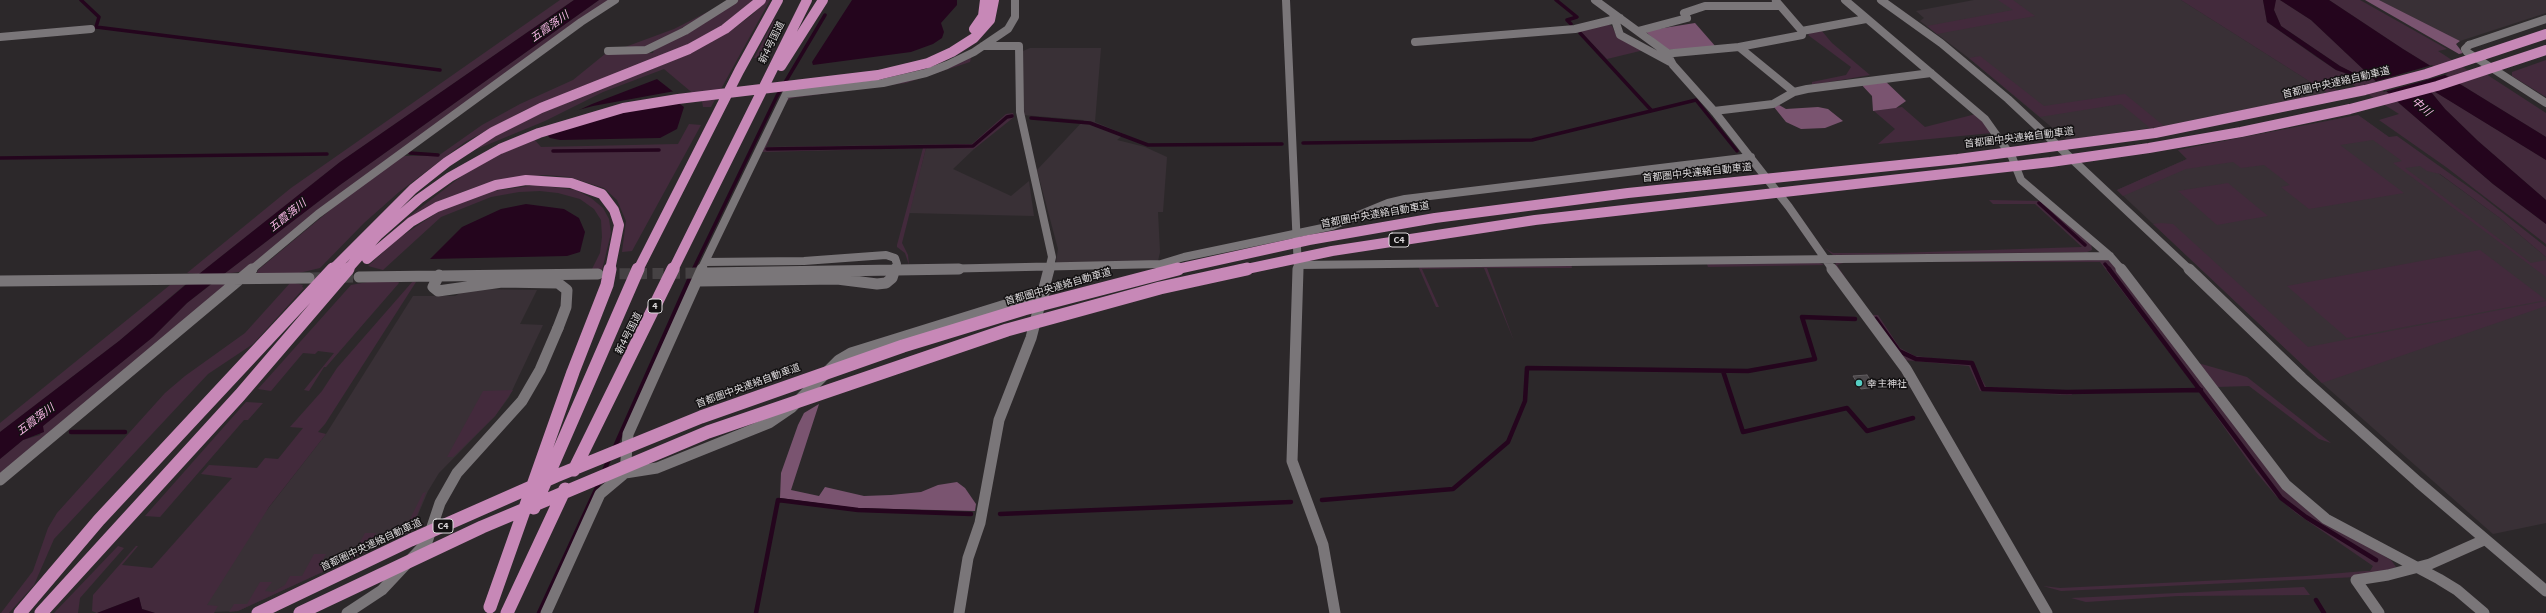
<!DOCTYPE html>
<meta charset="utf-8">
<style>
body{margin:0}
canvas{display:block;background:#2c282a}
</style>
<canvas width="2546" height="613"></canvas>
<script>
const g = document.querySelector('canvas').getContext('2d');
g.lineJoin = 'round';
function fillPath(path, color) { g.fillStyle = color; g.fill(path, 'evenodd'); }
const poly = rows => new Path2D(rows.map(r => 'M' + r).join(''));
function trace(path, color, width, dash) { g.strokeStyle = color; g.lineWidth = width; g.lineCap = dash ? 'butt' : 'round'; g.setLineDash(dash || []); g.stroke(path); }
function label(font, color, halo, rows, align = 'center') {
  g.font = font + ' Georgia,"Noto Sans JP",serif'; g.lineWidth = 3; g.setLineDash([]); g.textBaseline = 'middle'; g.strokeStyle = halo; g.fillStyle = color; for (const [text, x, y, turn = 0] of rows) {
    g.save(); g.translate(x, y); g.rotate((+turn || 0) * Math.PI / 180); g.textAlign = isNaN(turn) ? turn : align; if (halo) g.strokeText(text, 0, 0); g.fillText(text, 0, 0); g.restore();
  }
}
const built = poly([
 [1974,0,2181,0,2328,93,2164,126,2067,140,1970,59,1920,21,1924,18,1916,11],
 [2379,0,2546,0,2546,13,2460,41],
 [1030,48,1101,48,1095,122,1124,134,1117,140,1145,147,1167,157,1163,212,1158,212,1160,252,1158,261,1058,263,1056,262,1058,249,1037,170,1084,120,1023,115,1023,51],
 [2358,115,2500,218,2546,257,2546,523,2493,534,2322,383,2117,190,2187,159,2178,150],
 [926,148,974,149,953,169,1011,196,1029,181,1034,216,909,213],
 [468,289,537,290,520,324,543,325,509,397,495,416,439,473,428,491,411,531,238,611,187,613,326,434,413,296,455,296]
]);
const green = poly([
 [560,0,574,0,340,162,199,274,187,273,291,188],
 [599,0,611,0,246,271,224,274,340,185],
 [738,0,754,0,715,30,689,44,525,110,465,142,399,192,364,223,320,268,299,273,257,273,258,270,341,201,402,156,438,156,482,125,520,104,573,80,605,54,653,53,654,49],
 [766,0,770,0,711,107,703,107,702,101,664,69,603,92,545,121,477,149,475,148,513,126,733,29,753,14],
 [1998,0,2013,0,2035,16,1937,34,1927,26,2013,10],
 [2181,0,2263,0,2267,22,2315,56,2336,70,2351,75,2353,73,2340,66,2281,26,2274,10,2275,0,2280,0,2311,20,2400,104,2493,184,2546,224,2546,244,2446,167,2379,120,2399,114,2344,79,2326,82,2338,91,2328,93],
 [2329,0,2360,0,2447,49,2438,51,2475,75,2486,74,2546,113,2546,137,2403,49],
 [729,1,649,47,617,50,674,29],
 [775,18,773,46,767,58,754,58],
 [1606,24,1612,26,1617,37,1644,50,1607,59,1579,30],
 [1821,30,1832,43,1870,75,1812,85,1812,82,1846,75,1851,67,1808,35,1812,31],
 [1980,56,2044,106,2125,94,2164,126,2150,128,2121,104,2040,117,1969,58],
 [968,57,971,58,970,62,906,83,792,98,785,102,766,147,972,144,1006,114,1013,113,1014,117,974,149,926,148,902,243,908,255,909,265,905,253,897,247,897,245,923,148,762,152,786,99,788,97,902,81,928,74],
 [2546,60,2546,97,2512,76,2512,72],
 [2426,86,2546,160,2546,200,2478,141,2445,109],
 [1902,107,1925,127,1976,114,1992,133,1878,144,1895,129,1874,111],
 [2358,115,2389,137,2397,136,2480,195,2546,247,2546,257,2500,218,2440,174,2427,171,2420,166,2405,168,2531,263,2546,260,2546,277,2393,163,2402,161,2373,140,2340,145,2404,193,2309,209,2281,187,2290,185,2264,165,2241,168,2233,162,2186,169,2123,196,2117,190,2187,159,2178,150],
 [689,124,701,125,632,251,622,252,626,221,617,200,604,188,569,177,546,175,521,177,481,185,444,199,402,222,463,175,494,157,534,139,541,147,678,144],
 [2228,183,2268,216,2217,225,2178,191],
 [536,185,576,190,591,198,603,208,609,219,611,233,602,270,592,269,600,253,602,237,601,220,594,209,580,199,558,193,540,191,519,192,491,197,441,217,383,270,368,266,399,238,438,212,486,192],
 [1989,200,2042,201,2091,243,2092,250,2087,252,1833,255,1825,248,1833,253,1896,253,2082,247,2035,204,1993,204],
 [2161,223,2173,224,2308,347,2546,301,2546,306,2322,383,2153,224],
 [2480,250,2546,300,2347,338,2287,286],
 [2100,257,2108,260,2118,269,2280,485,2300,504,2322,520,2391,560,2396,567,2382,573,2357,577,2061,591,2043,586,2060,588,2306,576,2365,571,2370,571,2373,566,2296,513,2276,496,2256,472,2194,385,2100,262,1846,262,1837,265,1870,315,1878,315,1900,348,1915,356,1973,363,1986,387,2070,391,2072,395,1980,391,1969,366,1904,360,1870,315,1835,265,1838,260],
 [1815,261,1824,265,1708,267,1707,264],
 [1571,264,1572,268,1487,268,1514,341,1484,268,1422,269,1439,307,1436,307,1418,266],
 [373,281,398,281,399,283,326,367,324,367,309,391,304,390,334,353,318,351,315,354,303,353,271,391,258,389,351,285],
 [413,281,416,282,325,424,318,432,326,434,269,507,207,605,218,606,214,613,155,613,142,609,139,597,97,613,92,611,93,595,136,546,138,546,122,565,152,568,232,478,201,474,209,465,257,468,265,458,278,459,303,428,290,427,322,391,337,368],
 [291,282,303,285,302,287,304,288,253,344,208,374,54,539,34,585,9,613,1,613,33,571,48,528,57,513,165,393,185,376,245,333],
 [187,283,119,341,0,432,0,423,170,285],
 [213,283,228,283,0,475,0,459,23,440,40,435,43,426,153,337,187,303],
 [2198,363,2247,377,2331,443,2319,439,2249,386,2216,387],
 [513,390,495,416,453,457,447,457,483,391],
 [246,402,263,403,248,420,244,420,160,517,145,516],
 [426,492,411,531,238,611,229,612,234,604,247,604,260,582,272,582,265,591,273,592,285,585,290,576,302,576,314,554,326,554,320,564,336,564,341,554,353,554,365,533,376,533,371,542,377,542,388,536,393,528,406,527,423,493],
 [118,546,124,548,80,598,78,613,54,613],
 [2304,587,2310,595,2178,596,2086,602,2071,598]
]);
const forest = poly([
 [2365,0,2379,0,2460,41,2456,44,2463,53,2459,54],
 [1695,23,1716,47,1666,50,1645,31],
 [1883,79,1906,101,1896,108,1873,111,1872,96,1859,82],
 [1779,105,1786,109,1818,107,1828,109,1843,121,1825,128,1801,129,1786,122,1774,107],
 [819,404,791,490,819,496,825,487,864,496,891,495,921,492,938,485,957,482,965,488,976,504,975,511,855,508,780,498,781,473,798,425,804,413]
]);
const water = poly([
 [574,0,599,0,340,185,224,274,199,274,340,162],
 [852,0,957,0,957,5,941,23,944,32,942,38,933,44,911,52,813,65,812,62],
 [2263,0,2276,0,2274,10,2281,26,2340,66,2354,73,2351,75,2336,70,2267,22],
 [2280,0,2329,0,2403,49,2546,137,2546,160,2427,87,2445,109,2478,141,2546,200,2546,224,2493,184,2400,104,2311,20],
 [657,79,680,97,676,101,684,107,677,129,660,138,560,140,550,138,540,128,592,104],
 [526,204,564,209,579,218,585,232,580,252,567,256,430,259,462,227,501,209],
 [215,281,187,303,153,337,43,426,44,432,23,440,0,459,0,432,119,341,189,282],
 [139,597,142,609,155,613,97,613]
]);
const pier = poly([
 [2432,65,2448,74,2384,92,2373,82],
 [675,91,681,95,627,111,538,129,567,113,593,106]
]);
const streamFar1 = poly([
 [81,0,99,17,96,27,440,70],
 [1556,0,1577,17,1567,20,1571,24],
 [1580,33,1651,110],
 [1031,118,1090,123,1148,145,1282,144],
 [1303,143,1532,140,1696,100,1737,151],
 [767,149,973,146,1007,117,1012,116],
 [553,151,659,150],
 [410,153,438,155],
 [0,158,327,154],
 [2039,203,2085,245],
 [2105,264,2110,270],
 [693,270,777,96,825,15]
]);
const stream = poly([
 [2109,269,2281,498,2306,517,2376,560],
 [1876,319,1899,351,1916,359,1972,363,1983,389,2067,392,2201,390],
 [1723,371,1743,432,1847,408,1867,431,1913,418],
 [71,432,125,432],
 [614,449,694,269],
 [603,473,610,457],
 [1322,500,1453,489,1508,442,1525,401,1527,368,1748,371,1815,359,1802,317,1855,319],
 [1000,514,1291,502],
 [2316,600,2324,613],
 [539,613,600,481],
 [756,613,778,500,858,510,971,514]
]);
const building = poly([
 [1867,375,1875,387,1861,389,1853,376,1867,375]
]);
const streetTunnel = poly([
 [603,274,707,273],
 [309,278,359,277]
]);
const streetFar1 = poly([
 [1286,0,1298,270],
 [1595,0,1666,52,1673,65,1714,111,1789,207,1833,270],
 [1845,0,1985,119,2012,157,2021,180,2110,256,2122,270],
 [1776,1,1802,31],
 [1613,14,1620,35,1670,62],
 [1638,31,1687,18,1684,13,1705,6,1780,6],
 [0,37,91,29],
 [1415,42,1575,29,1620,18],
 [2469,45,2465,49,2467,52,2546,103],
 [983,46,1019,46,1020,112,1052,257,1049,270],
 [608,51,646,50,685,31,734,0],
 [1663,54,1739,47],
 [1794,92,1739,47,1802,35,1802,31,1866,19],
 [1714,111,1773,104,1794,92,1807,89,1931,73],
 [705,262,804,261,886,255,895,258,897,264,895,270],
 [1298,265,2110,256],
 [251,270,318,214,581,22,615,0],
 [701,270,786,94,883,83,926,73,947,65,974,52,1008,29,1015,17,1015,0],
 [890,270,1161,264,1184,257,1332,226,1388,203,1405,199,1751,157]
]);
const street = poly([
 [1298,269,1292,461,1323,545,1335,613],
 [1832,269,1906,369,2047,613],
 [2121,269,2286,485,2326,519,2439,579,2457,590,2484,613],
 [707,273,959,269],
 [439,275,433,287,438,291,502,282,558,283,567,290,566,307,558,328],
 [359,277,598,274],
 [0,281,309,278],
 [698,281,837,279,877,284,886,283,892,278,895,269],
 [625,473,657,468,769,423,791,408,839,360,851,353,1044,293],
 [0,480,252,269],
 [546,613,600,494,625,473,628,434,702,269],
 [959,613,968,558,980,523,999,420,1031,338,1049,269],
 [2379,613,2356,580,2388,575,2430,564,2484,540]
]);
const secondaryFar1 = poly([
 [1881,0,1941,43,2008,99,2190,270],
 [2469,45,2546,19]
]);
const secondary = poly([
 [2189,269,2302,378,2418,482,2546,591],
 [347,613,382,590,427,542,440,503,457,473,522,401,540,370,558,328]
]);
const highwayFar1 = poly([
 [974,29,983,16,985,0],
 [781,66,823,0],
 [367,259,411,222,437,207,496,185,526,180,571,183,602,194,614,210,619,225,610,270],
 [332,270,413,189,447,162,493,132,541,108,689,49,725,29,761,0],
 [347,270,378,235,419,199,450,177,500,149,539,133,623,108,678,99,878,75,928,63,952,52,974,38,990,20,994,0],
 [638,270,739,71,778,0],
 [673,270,807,0],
 [1173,270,1309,240,1435,218,1628,193,1958,159,2155,133,2365,90,2426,74,2546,34],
 [1242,270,1332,251,1535,220,2051,162,2149,148,2241,132,2350,109,2437,86,2546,50]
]);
const highway = poly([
 [574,470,673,269],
 [534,508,638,269],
 [490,607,573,372,607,285,610,269],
 [20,613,99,520,333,269],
 [41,613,240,395,348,269],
 [258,613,411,540,556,476,701,417,903,346,1024,309,1178,269],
 [300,613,482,527,708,432,1007,330,1160,288,1247,269],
 [507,613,565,489]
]);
const markers = [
 [1859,383,4,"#56cec3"]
];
const shields = [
 [1399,240,20],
 [655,306,14],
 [443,526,20]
];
const shieldNames = [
 ["C4",1399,240],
 ["4",655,306],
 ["C4",443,526]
];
const streetNames = [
 ["新4号国道",771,42,-64],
 ["首都圏中央連絡自動車道",2336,82,-13],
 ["首都圏中央連絡自動車道",2019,137,-7],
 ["首都圏中央連絡自動車道",1697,172,-6],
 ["首都圏中央連絡自動車道",1375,214,-10],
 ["首都圏中央連絡自動車道",1058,286,-16],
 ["新4号国道",628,333,-63],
 ["首都圏中央連絡自動車道",748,385,-20],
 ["首都圏中央連絡自動車道",371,544,-25]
];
const poiNames = [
 ["幸主神社",1867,383]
];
const waterNames = [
 ["五霞落川",549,26,-35],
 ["中川",2422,106,41],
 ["五霞落川",287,215,-39],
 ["五霞落川",35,419,-37]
];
fillPath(built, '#393036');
fillPath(green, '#432a3c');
fillPath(forest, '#7a5470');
fillPath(water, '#24051d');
fillPath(pier, '#2c282a');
trace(streamFar1, '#24051d', 3.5);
trace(stream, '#24051d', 4.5);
fillPath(building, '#4b474a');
trace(building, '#615d60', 1);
trace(streetTunnel, '#464244', 11, [11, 5.5]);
trace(streetFar1, '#7a7679', 8);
trace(street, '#7a7679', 11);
trace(secondaryFar1, '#7a7679', 8);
trace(secondary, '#7a7679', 11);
trace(highwayFar1, '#c788b7', 10);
trace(highway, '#c788b7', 13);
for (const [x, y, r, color] of markers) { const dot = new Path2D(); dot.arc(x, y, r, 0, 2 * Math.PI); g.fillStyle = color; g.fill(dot); trace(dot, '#131112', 1.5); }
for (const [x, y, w] of shields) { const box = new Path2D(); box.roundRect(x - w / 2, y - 7, w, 14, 3); g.fillStyle = '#131112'; g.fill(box); trace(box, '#dbd8da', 1); }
label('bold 9px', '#dbd8da', null, shieldNames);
label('10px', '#dbd8da', '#131112', streetNames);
label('10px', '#dbd8da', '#131112', poiNames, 'left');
label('italic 11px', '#f7b6e5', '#131112', waterNames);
</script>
